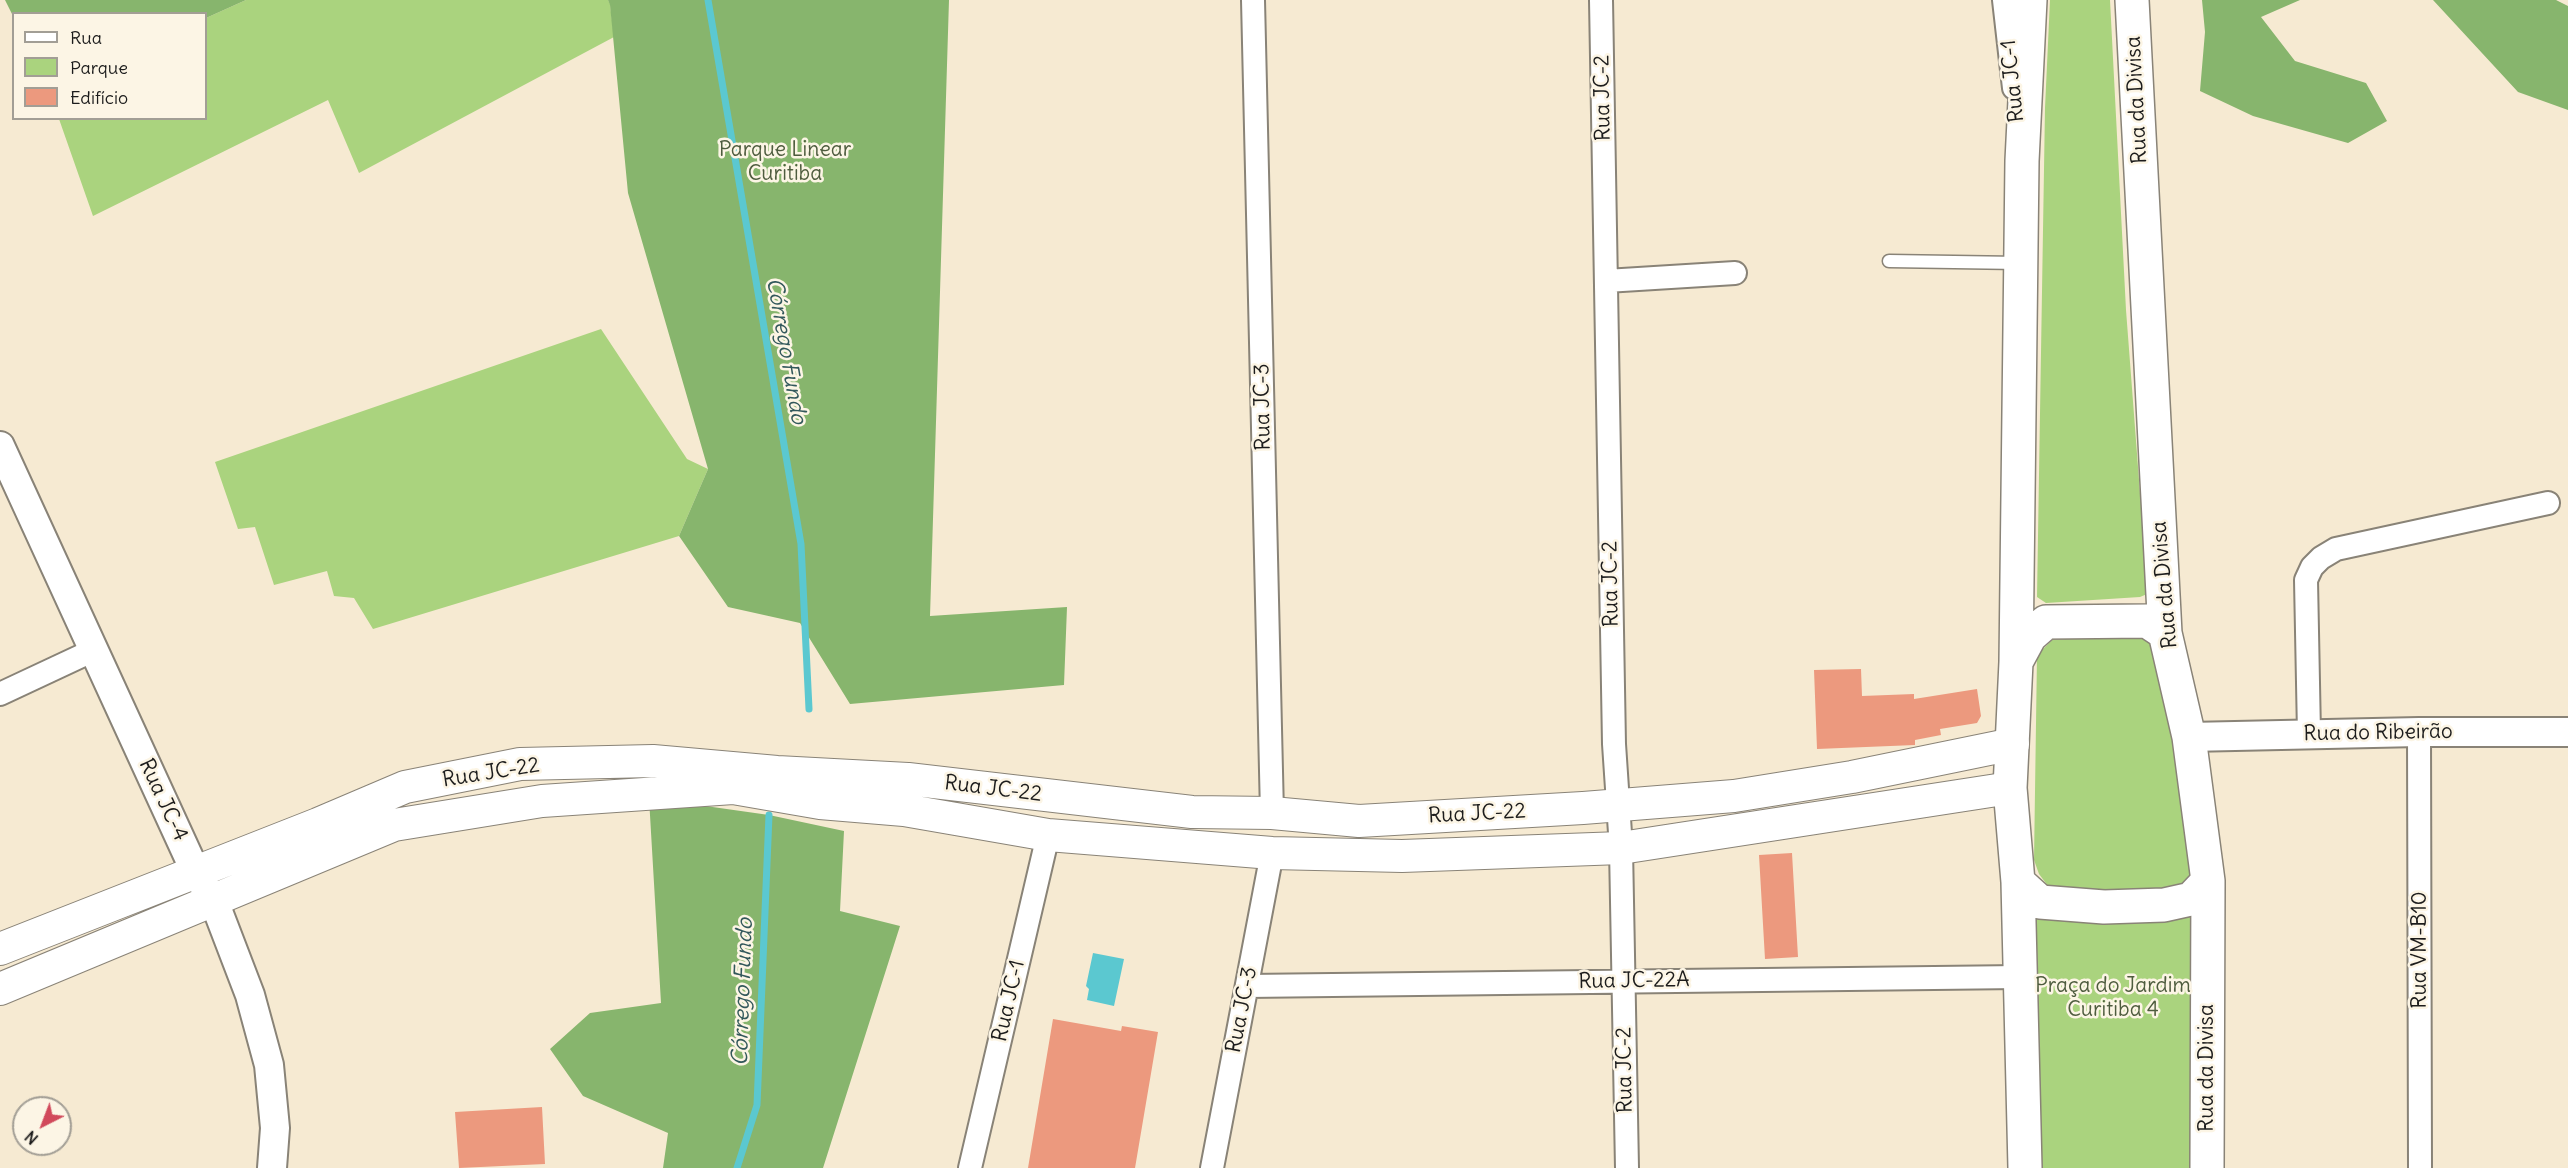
<!DOCTYPE html>
<meta charset="utf-8">
<style>
body{margin:0}
#map{position:relative;width:2568px;height:1168px;overflow:hidden;background:#f6ead2;font-family:Delius,sans-serif}
canvas{display:block}
.legend{position:absolute;left:12px;top:12px;width:195px;height:108px;box-sizing:border-box;background:#fcf5e5;border:2px solid #a29e95;margin:0;padding:8px 10px;list-style:none;font-size:18px;color:#1c1c1c}
.legend li{display:flex;align-items:center;gap:12px;height:30px}
.legend b{width:30px;border:2px solid #a29e95}
.north{position:absolute;left:12px;top:1096px;width:60px;height:60px;box-sizing:border-box;background:#fcf5e5;border:2px solid #a29e95;border-radius:50%;rotate:222deg;font-size:16px;font-weight:700;line-height:24px;text-align:center;color:#1c1c1c}
.north::after{content:'';display:block;margin:auto;width:21px;height:27px;background:#d1495b;clip-path:polygon(50% 0,100% 100%,50% 72%,0 100%)}
</style>
<div id="map">
<canvas width="2568" height="1168"></canvas>
<ul class="legend">
<li><b style="height:8px;background:#fff"></b>Rua</li>
<li><b style="height:16px;background:#aad37e"></b>Parque</li>
<li><b style="height:16px;background:#ec997e"></b>Edifício</li>
</ul>
<div class="north">N</div>
</div>
<script>
const g = document.querySelector('canvas').getContext('2d');
g.lineJoin = 'round';
function fillPath(path, color) { g.fillStyle = color; g.fill(path, 'evenodd'); }
const poly = rows => new Path2D(rows.map(r => 'M' + r).join(''));
function trace(path, color, width, dash) { g.strokeStyle = color; g.lineWidth = width; g.lineCap = dash ? 'butt' : 'round'; g.setLineDash(dash || []); g.stroke(path); }
function label(font, color, halo, rows, align = 'center') {
  g.font = font + ' Delius,sans-serif'; g.lineWidth = 5; g.setLineDash([]); g.textBaseline = 'middle'; g.strokeStyle = halo; g.fillStyle = color; for (const [text, x, y, turn = 0] of rows) {
    g.save(); g.translate(x, y); g.rotate((+turn || 0) * Math.PI / 180); g.textAlign = isNaN(turn) ? turn : align; if (halo) g.strokeText(text, 0, 0); g.fillText(text, 0, 0); g.restore();
  }
}
const green = poly([
 [246,0,608,0,610,4,614,37,359,173,328,100,93,216,59,119,206,118,206,18],
 [2050,0,2110,0,2126,310,2140,493,2152,592,2140,597,2046,603,2037,597,2045,108],
 [601,329,687,459,708,469,679,536,373,629,354,598,334,596,327,571,274,585,255,527,238,529,215,462],
 [2134,634,2150,642,2159,660,2195,870,2186,885,2166,889,2051,890,2039,874,2034,860,2037,655,2052,640],
 [2027,901,2197,904,2196,1168,2032,1168]
]);
const forest = poly([
 [5,0,246,0,206,18,206,14,14,14,13,16],
 [608,0,949,0,930,616,1067,607,1064,685,850,704,800,623,728,607,679,536,708,469,628,193,610,5],
 [2202,0,2300,0,2261,17,2295,61,2366,83,2387,121,2348,143,2253,116,2200,91,2205,32],
 [2433,0,2556,0,2568,6,2568,110,2518,92],
 [649,798,769,815,844,831,840,911,900,926,823,1168,663,1168,668,1133,583,1096,550,1049,590,1013,661,1003]
]);
const water = poly([
 [1093,953,1124,959,1114,1006,1087,1000,1089,989,1086,986]
]);
const stream = poly([
 [708,0,801,544,809,709],
 [737,1168,757,1105,769,815]
]);
const building = poly([
 [1861,669,1862,696,1914,694,1914,699,1977,689,1981,716,1977,723,1940,729,1941,735,1915,740,1915,745,1817,749,1814,670],
 [1792,853,1798,957,1765,959,1759,855],
 [1053,1019,1121,1031,1122,1026,1158,1032,1135,1168,1028,1168],
 [542,1107,545,1164,459,1168,455,1112]
]);
const service = poly([
 [1889,261,2019,263]
]);
const minor = poly([
 [1253,0,1272,813],
 [1601,0,1614,744,1621,848,1627,1168],
 [2004,0,2014,88],
 [1606,281,1735,273],
 [0,694,94,650],
 [2419,732,2420,1168],
 [2309,734,2306,580,2312,567,2321,558,2336,549,2548,503],
 [1247,986,2020,977],
 [970,1168,1048,835],
 [1212,1168,1272,853]
]);
const tertiary = poly([
 [0,446,196,873,214,901,250,995,269,1065,275,1128,272,1168],
 [2189,737,2419,732,2568,732]
]);
const secondary = poly([
 [0,949,318,824,405,787,520,764,653,761,777,772,908,779,1192,812,1272,813,1359,821,1583,808,1734,796,1852,777,2013,744],
 [0,989,394,825,542,801,733,788,820,803,904,810,1048,835,1272,853,1402,856,1621,848,2010,788]
]);
const primary = poly([
 [2132,0,2165,633,2189,737,2208,881,2207,1168],
 [2016,662,2030,636,2046,622,2147,621,2165,633],
 [2018,882,2040,902,2104,907,2164,905,2191,899,2208,881],
 [2025,1168,2018,882,2010,788,2016,662,2022,161,2030,0]
]);
const streetNames = [
 ["Rua JC-1",2013,81,-96],
 ["Rua JC-2",1603,98,-91],
 ["Rua da Divisa",2137,100,-93],
 ["Rua JC-3",1263,407,-91],
 ["Rua JC-2",1611,584,-91],
 ["Rua da Divisa",2165,585,-95],
 ["Rua do Ribeirão",2378,733,-1],
 ["Rua JC-22",491,773,-9],
 ["Rua JC-22",993,789,7],
 ["Rua JC-4",163,800,65],
 ["Rua JC-22",1477,814,-3],
 ["Rua VM-B10",2420,950,-90],
 ["Rua JC-22A",1634,981,-1],
 ["Rua JC-1",1009,1001,-77],
 ["Rua JC-3",1242,1010,-79],
 ["Rua da Divisa",2207,1068,-90],
 ["Rua JC-2",1625,1070,-91]
];
const parkNames = [
 ["Parque Linear",785,150],
 ["Curitiba",785,174],
 ["Praça do Jardim",2113,986],
 ["Curitiba 4",2113,1010]
];
const waterNames = [
 ["Córrego Fundo",786,351,80],
 ["Córrego Fundo",743,992,-88]
];
fillPath(green, '#aad37e');
fillPath(forest, '#87b56d');
fillPath(water, '#5bc8d0');
trace(stream, '#5bc8d0', 7);
fillPath(building, '#ec997e');
trace(service, '#898377', 15);
trace(minor, '#898377', 26);
trace(tertiary, '#898377', 32);
trace(secondary, '#898377', 34);
trace(primary, '#898377', 36);
trace(service, '#fff', 12);
trace(minor, '#fff', 22);
trace(tertiary, '#fff', 28);
trace(secondary, '#fff', 32);
trace(primary, '#fff', 33);
label('21px', '#1c1c1c', '#fcf5e5', streetNames);
label('21px', '#4e5c3e', '#fcf5e5', parkNames);
label('italic 22px', '#32585b', '#fcf5e5', waterNames);
</script>
